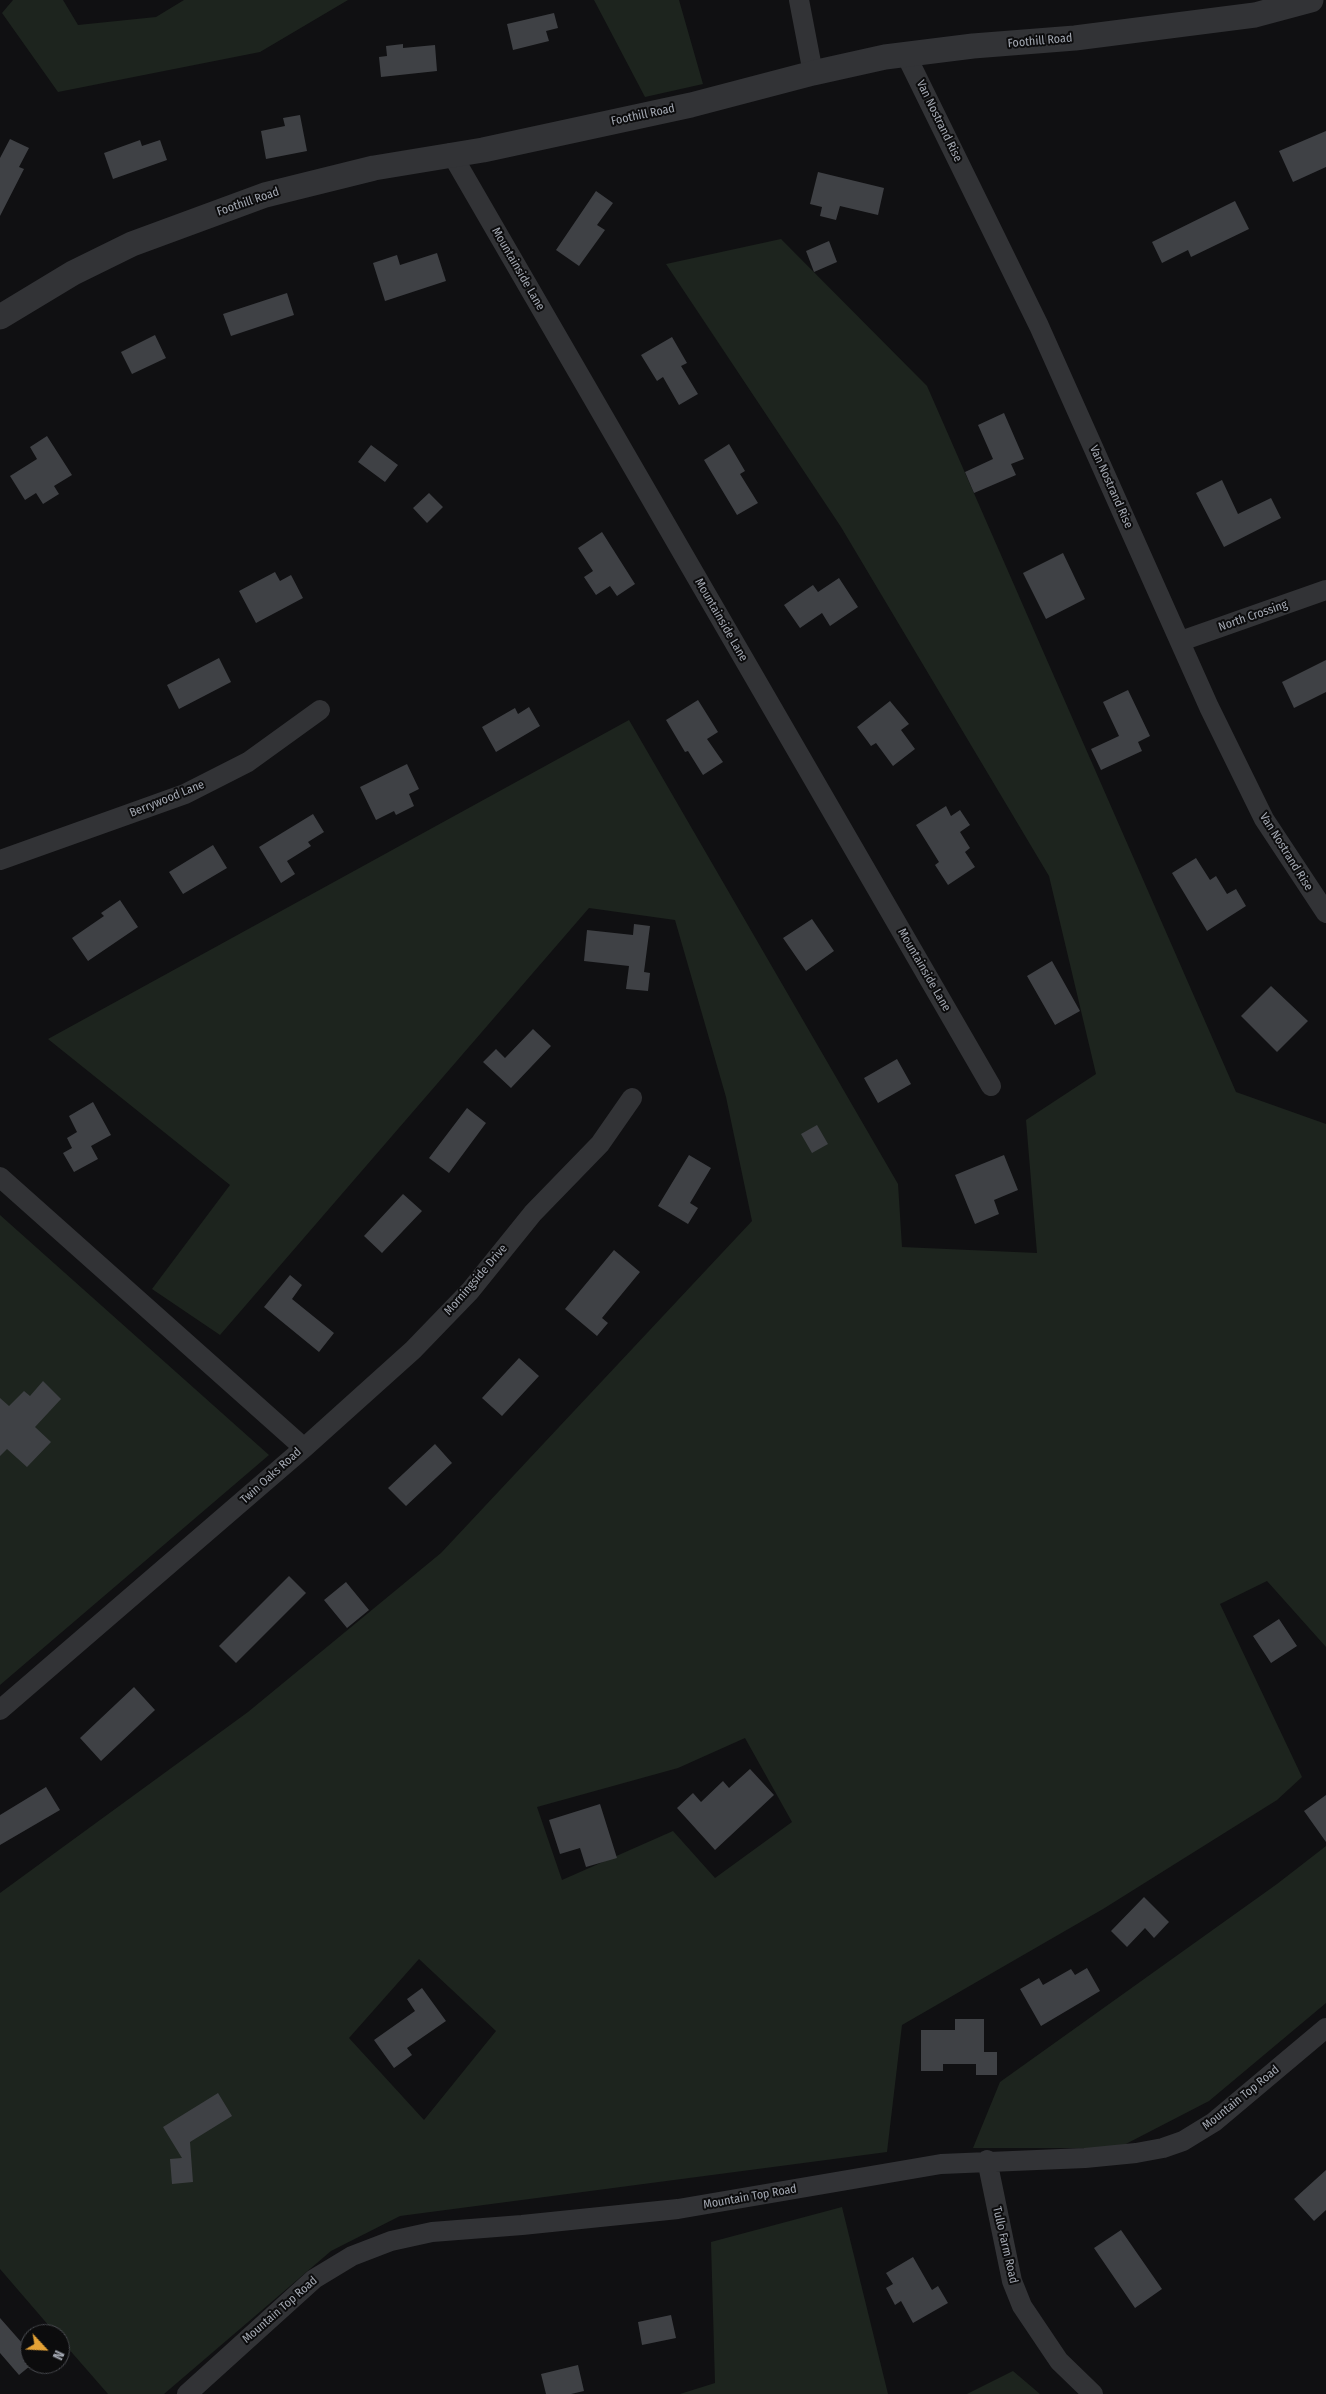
<!DOCTYPE html>
<style>
body{margin:0}
#map{position:relative;width:1326px;height:2394px;overflow:hidden;background:#101012;font-family:"Fira Sans Condensed",sans-serif}
canvas{display:block}
.north{position:absolute;left:20px;top:2324px;width:50px;height:50px;box-sizing:border-box;background:#0c0c0d;border:1px solid #484a4f;border-radius:50%;rotate:115deg;font-size:14px;font-weight:700;line-height:20px;text-align:center;color:#a3a8b2}
.north::after{content:'';display:block;margin:auto;width:18px;height:22px;background:#e4a236;clip-path:polygon(50% 0,100% 100%,50% 72%,0 100%)}
</style>
<div id="map">
<canvas width="1326" height="2394"></canvas>
<div class="north">N</div>
</div>
<script>
const g = document.querySelector('canvas').getContext('2d');
g.lineJoin = 'round';
function fillPath(path, color) { g.fillStyle = color; g.fill(path, 'evenodd'); }
const poly = rows => new Path2D(rows.map(r => 'M' + r).join(''));
function trace(path, color, width, dash) { g.strokeStyle = color; g.lineWidth = width; g.lineCap = dash ? 'butt' : 'round'; g.setLineDash(dash || []); g.stroke(path); }
function label(font, color, halo, rows, align = 'center') {
  g.font = font + ' "Fira Sans Condensed",sans-serif'; g.lineWidth = 4; g.setLineDash([]); g.textBaseline = 'middle'; g.strokeStyle = halo; g.fillStyle = color; for (const [text, x, y, turn = 0] of rows) {
    g.save(); g.translate(x, y); g.rotate((+turn || 0) * Math.PI / 180); g.textAlign = isNaN(turn) ? turn : align; if (halo) g.strokeText(text, 0, 0); g.fillText(text, 0, 0); g.restore();
  }
}
const green = poly([
 [13,0,63,0,78,25,156,17,184,0,348,0,260,52,58,92,2,13],
 [594,0,679,0,703,84,645,97],
 [781,239,927,386,1236,1092,1326,1124,1326,1647,1267,1581,1220,1604,1302,1777,1277,1800,1103,1909,902,2025,887,2152,400,2216,331,2251,164,2394,108,2394,60,2339,60,2334,56,2334,0,2269,0,1893,248,1712,441,1553,752,1221,726,1097,675,920,589,908,220,1335,152,1289,230,1185,48,1039,629,720,898,1184,902,1247,1037,1253,1026,1120,1096,1074,1049,876,841,527,666,264],
 [745,1738,792,1822,715,1878,673,1831,562,1880,537,1807,678,1768],
 [419,1959,496,2031,424,2120,349,2038],
 [0,1215,269,1455,0,1685],
 [1326,1846,1326,2003,1209,2101,1118,2148,973,2148,1000,2082,1277,1884],
 [842,2207,888,2394,680,2394,715,2383,711,2242],
 [1013,2371,1040,2394,967,2394]
]);
const building = poly([
 [554,13,558,28,546,31,549,41,513,50,507,24],
 [403,44,403,48,435,45,437,71,381,77,379,57,387,56,386,46],
 [300,115,307,151,266,159,261,131,285,126,283,118],
 [1326,131,1326,167,1293,182,1279,151],
 [10,139,29,148,19,167,24,169,0,216,0,158],
 [140,140,142,146,160,140,167,160,113,179,104,153],
 [818,172,884,188,878,215,840,206,836,220,820,216,822,207,810,204],
 [596,191,613,203,597,225,605,230,579,266,556,250],
 [1235,201,1249,229,1191,257,1188,250,1162,263,1152,242],
 [829,241,837,262,814,272,806,251],
 [437,253,446,281,385,301,373,263,397,255,400,265],
 [287,293,294,315,231,336,223,314],
 [155,335,166,358,132,374,121,352],
 [672,337,687,363,681,366,698,394,679,405,663,377,657,381,641,355],
 [1004,413,1024,459,1011,464,1016,475,974,493,965,472,993,459,978,425],
 [47,436,72,475,54,486,59,494,43,504,36,493,25,500,10,476,37,459,30,447],
 [729,444,745,471,740,474,758,503,737,515,704,460],
 [371,445,398,465,385,482,358,462],
 [1222,480,1238,514,1271,498,1281,518,1224,547,1196,493],
 [429,493,443,507,427,523,413,508],
 [602,532,635,584,617,596,610,586,596,595,584,577,593,571,578,548],
 [1063,553,1085,599,1046,619,1023,573],
 [275,572,280,581,291,575,303,598,256,623,239,591],
 [839,578,858,607,830,626,822,613,800,628,784,605,813,585,818,592],
 [219,658,231,682,179,709,167,685],
 [1326,660,1326,692,1294,708,1282,682],
 [1128,690,1150,736,1138,742,1142,751,1101,770,1091,749,1119,736,1103,702],
 [698,700,718,732,707,739,723,762,703,775,688,751,685,752,666,720],
 [890,701,909,724,901,730,915,749,893,766,876,743,871,746,857,727],
 [529,707,540,726,496,752,482,727,515,708,518,714],
 [407,764,419,789,409,794,414,806,396,815,394,811,376,820,360,787],
 [946,806,951,816,960,810,970,825,960,832,970,848,965,852,975,867,948,885,935,865,939,862,916,825],
 [313,814,324,832,308,842,311,846,287,861,295,874,281,883,259,847],
 [213,845,227,868,183,894,169,872],
 [1196,858,1210,880,1216,876,1227,894,1236,889,1246,906,1207,931,1172,873],
 [120,900,138,927,88,961,72,938,104,916,101,913],
 [812,919,834,951,806,971,783,938],
 [634,924,650,926,644,972,650,973,648,991,626,989,629,966,584,961,587,930,633,935],
 [1052,961,1080,1011,1055,1025,1027,976],
 [1271,986,1308,1021,1277,1052,1241,1016],
 [533,1029,551,1046,511,1088,483,1062,496,1049,505,1058],
 [897,1059,911,1084,878,1103,864,1078],
 [93,1102,111,1135,91,1146,98,1159,74,1172,63,1153,72,1148,67,1138,77,1132,69,1116],
 [467,1108,486,1123,449,1173,429,1158],
 [817,1125,828,1144,812,1153,801,1134],
 [689,1155,711,1168,690,1203,698,1208,688,1224,658,1206],
 [1004,1155,1018,1190,994,1200,999,1214,975,1224,955,1175],
 [403,1194,422,1211,382,1253,364,1236],
 [614,1250,640,1272,602,1318,608,1323,597,1336,565,1309],
 [290,1275,302,1285,292,1299,334,1333,319,1352,264,1307],
 [519,1358,539,1376,502,1416,482,1398],
 [43,1381,61,1399,35,1427,51,1442,27,1467,7,1449,0,1456,0,1398,9,1406,24,1391,30,1396],
 [435,1444,452,1463,406,1506,388,1488],
 [289,1576,306,1593,236,1663,219,1646],
 [346,1582,369,1610,347,1628,324,1600],
 [1279,1619,1297,1646,1271,1663,1253,1636],
 [134,1687,155,1710,101,1761,80,1738],
 [750,1769,774,1795,715,1850,677,1808,693,1793,701,1802,723,1781,729,1788],
 [46,1787,60,1810,0,1845,0,1815],
 [1326,1795,1326,1842,1304,1811],
 [600,1804,617,1858,586,1867,580,1848,560,1854,549,1820],
 [1144,1897,1169,1922,1154,1938,1145,1928,1127,1947,1111,1931],
 [1087,1968,1100,1991,1041,2026,1020,1989,1039,1978,1043,1985,1071,1969,1075,1975],
 [422,1988,446,2021,407,2048,412,2055,394,2068,374,2040,415,2011,407,1999],
 [955,2019,984,2019,984,2052,997,2052,997,2075,976,2075,976,2064,943,2064,943,2071,921,2071,921,2030,955,2030],
 [218,2093,232,2116,190,2142,193,2182,172,2184,170,2159,182,2158,163,2127],
 [1326,2170,1326,2210,1314,2221,1294,2199],
 [1121,2230,1162,2289,1135,2308,1094,2248],
 [913,2257,932,2290,938,2286,948,2303,913,2323,901,2301,895,2305,886,2288,893,2284,886,2273],
 [671,2315,676,2338,642,2345,638,2322],
 [0,2318,30,2352,30,2366,19,2375,0,2353],
 [578,2365,584,2391,571,2394,546,2394,541,2374]
]);
const minor = poly([
 [799,0,813,73],
 [906,55,1039,326,1209,707,1264,819,1326,913],
 [451,153,991,1086],
 [1181,641,1326,590],
 [0,860,185,794,248,762,320,710],
 [0,1177,304,1448],
 [0,1710,304,1448,413,1350,470,1291,533,1213,600,1144,632,1098],
 [987,2160,1012,2281,1022,2306,1059,2361,1093,2394],
 [187,2394,314,2279,352,2256,391,2241,432,2232,522,2225,678,2209,941,2164,1085,2158,1136,2153,1163,2148,1183,2141,1214,2122,1326,2028]
]);
const tertiary = poly([
 [0,317,73,273,132,244,265,195,374,168,483,150,691,105,813,73,885,57,973,46,1075,38,1255,15,1311,0]
]);
const streetNames = [
 ["Foothill Road",1040,41,-5],
 ["Foothill Road",643,115,-12],
 ["Van Nostrand Rise",939,121,64],
 ["Foothill Road",248,202,-19],
 ["Mountainside Lane",518,269,60],
 ["Van Nostrand Rise",1111,487,66],
 ["North Crossing",1253,616,-19],
 ["Mountainside Lane",721,620,60],
 ["Berrywood Lane",167,799,-22],
 ["Van Nostrand Rise",1286,852,58],
 ["Mountainside Lane",924,970,60],
 ["Morningside Drive",476,1280,-49],
 ["Twin Oaks Road",271,1476,-42],
 ["Mountain Top Road",1241,2098,-39],
 ["Mountain Top Road",750,2197,-10],
 ["Tullo Farm Road",1005,2245,77],
 ["Mountain Top Road",280,2310,-41]
];
fillPath(green, '#1d241e');
fillPath(building, '#3f4145');
trace(minor, '#323336', 20);
trace(tertiary, '#323336', 25);
label('12px', '#a3a8b2', '#0c0c0d', streetNames);
</script>
